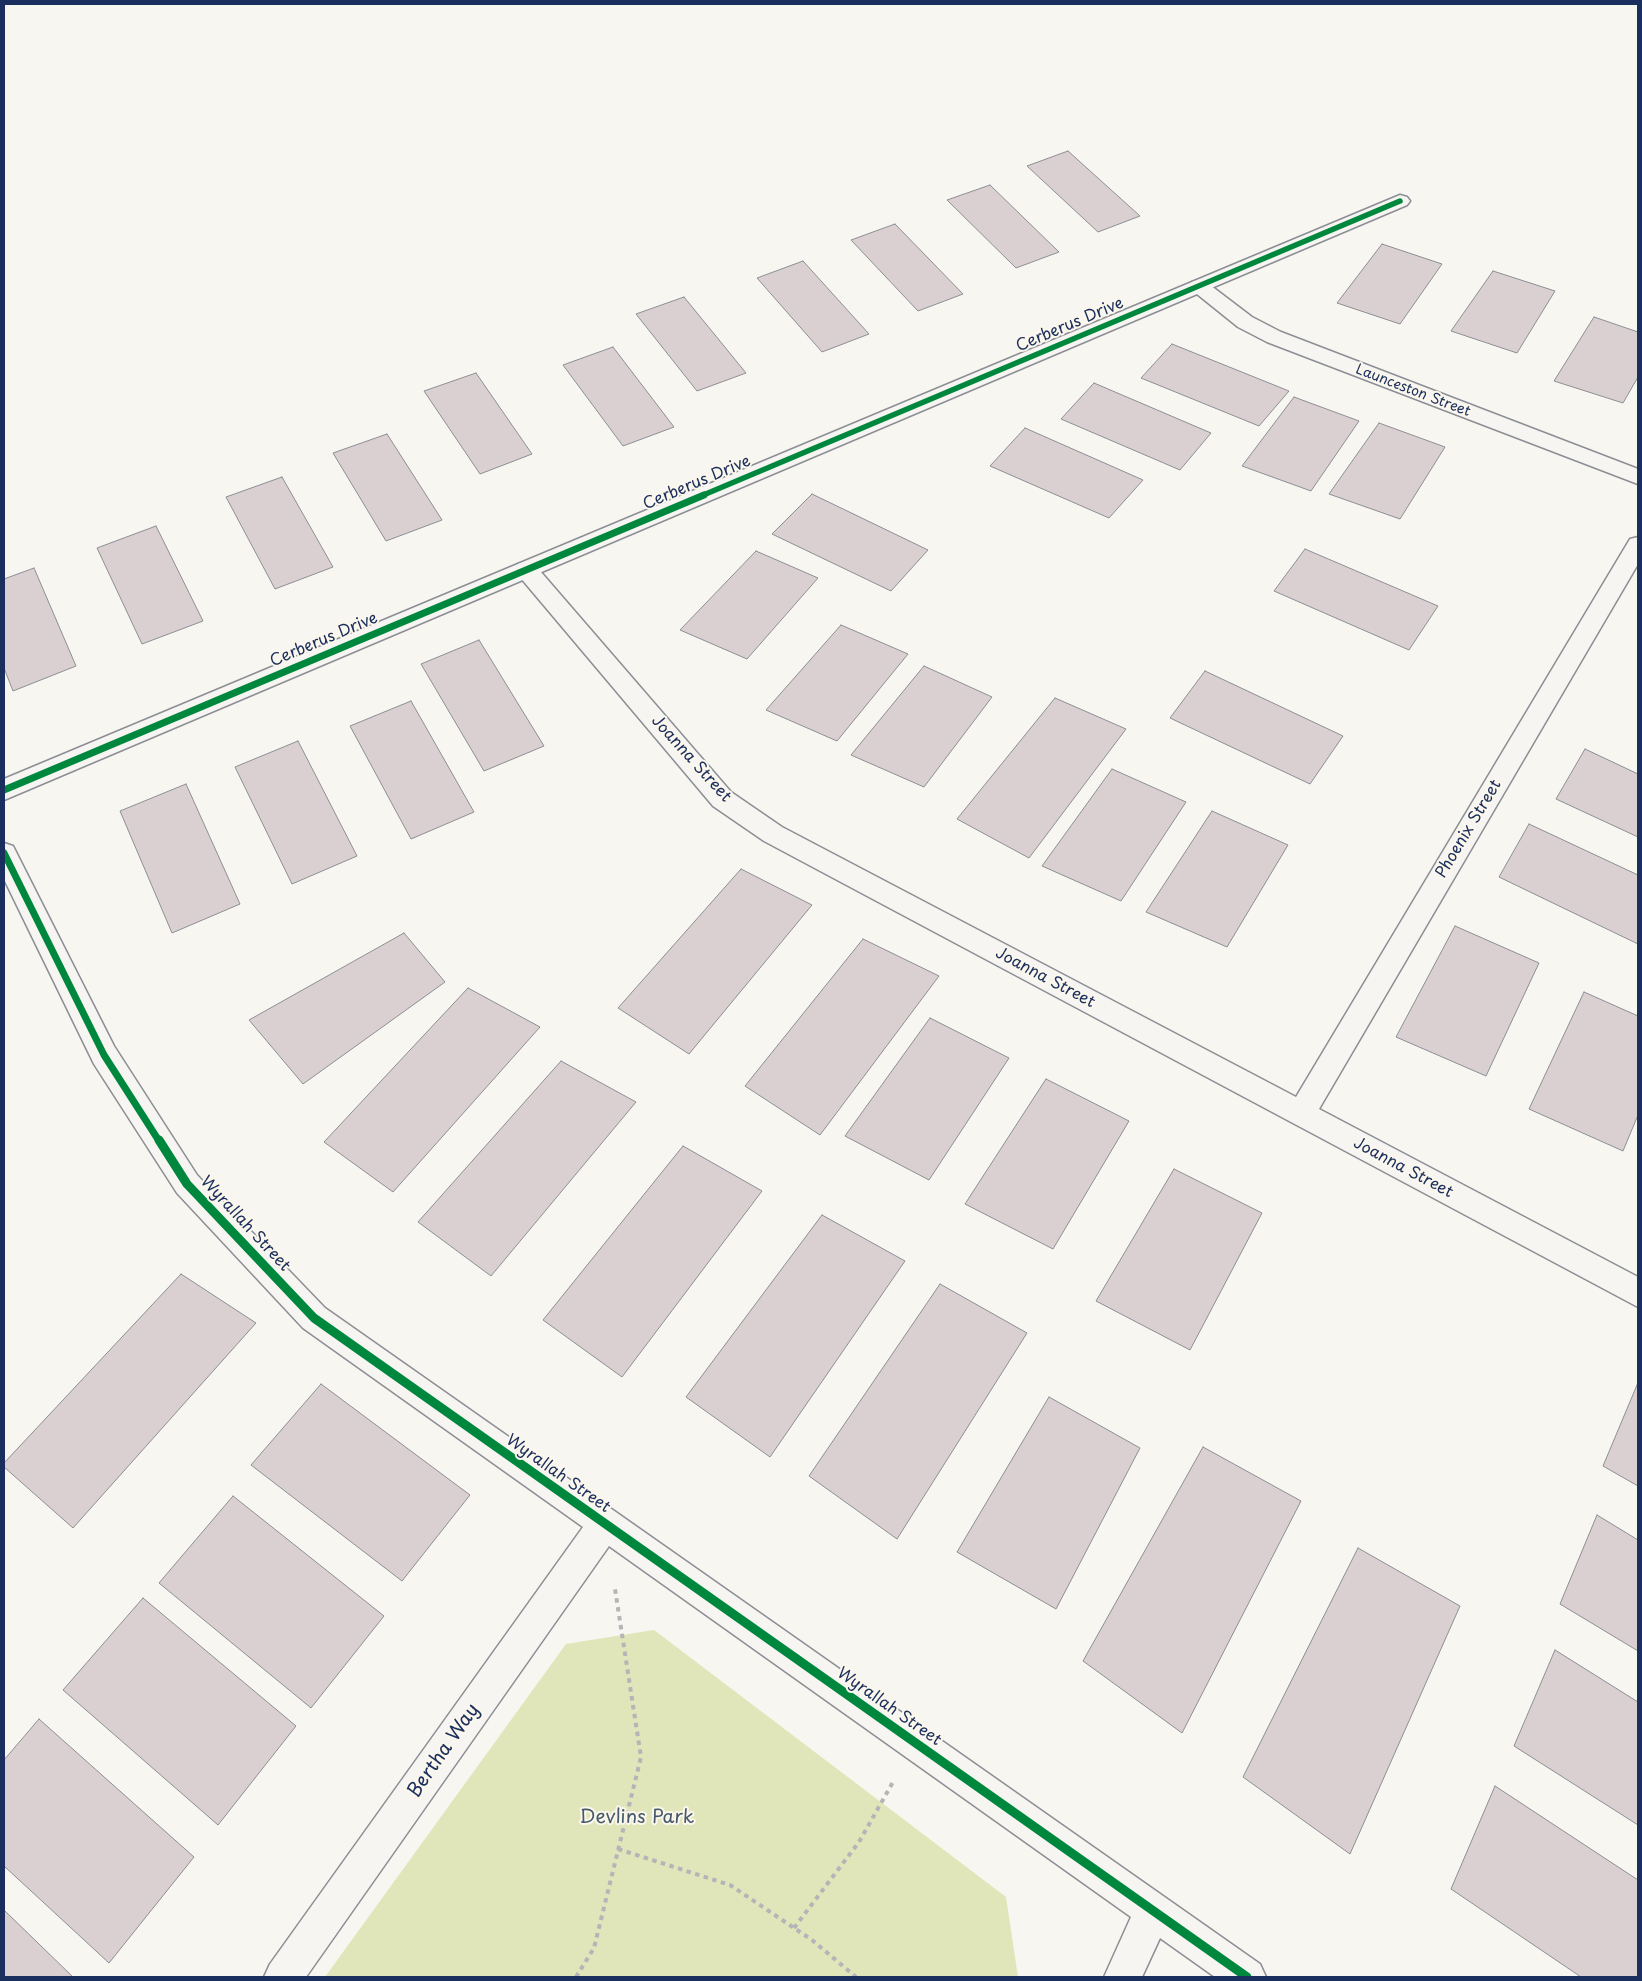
<!DOCTYPE html>
<style>
body{margin:0}
#map{position:relative;width:1642px;height:1981px;overflow:hidden;background:#f8f6f0;font-family:"Playpen Sans",sans-serif}
canvas{display:block}
.frame{position:absolute;inset:0;border:5px solid #1b2f5e;pointer-events:none}
</style>
<div id="map">
<canvas width="1642" height="1981"></canvas>
<div class="frame"></div>
</div>
<script>
const g = document.querySelector('canvas').getContext('2d');
g.lineJoin = 'round';
function fillPath(path, color) { g.fillStyle = color; g.fill(path, 'evenodd'); }
const poly = rows => new Path2D(rows.map(r => 'M' + r).join(''));
function trace(path, color, width, dash) { g.strokeStyle = color; g.lineWidth = width; g.lineCap = dash ? 'butt' : 'round'; g.setLineDash(dash || []); g.stroke(path); }
function label(font, color, halo, rows, align = 'center') {
  g.font = font + ' "Playpen Sans",sans-serif'; g.lineWidth = 4; g.setLineDash([]); g.textBaseline = 'middle'; g.strokeStyle = halo; g.fillStyle = color; for (const [text, x, y, turn = 0] of rows) {
    g.save(); g.translate(x, y); g.rotate((+turn || 0) * Math.PI / 180); g.textAlign = isNaN(turn) ? turn : align; if (halo) g.strokeText(text, 0, 0); g.fillText(text, 0, 0); g.restore();
  }
}
const green = poly([
 [654,1630,1006,1897,1018,1977,325,1977,566,1644]
]);
const building = poly([
 [1068,151,1140,216,1098,232,1027,166,1068,151],
 [990,185,1059,252,1016,268,947,200,990,185],
 [895,224,963,294,918,311,851,240,895,224],
 [1382,244,1442,264,1400,324,1337,303,1382,244],
 [803,261,869,334,822,352,757,278,803,261],
 [1493,271,1555,291,1517,353,1451,331,1493,271],
 [684,297,746,373,697,391,636,314,684,297],
 [1594,317,1638,332,1638,377,1623,403,1554,381,1594,317],
 [1172,344,1289,391,1259,426,1141,378,1172,344],
 [613,347,674,427,623,446,563,365,613,347],
 [476,373,532,454,480,474,424,391,476,373],
 [1094,383,1211,433,1180,470,1061,419,1094,383],
 [1294,397,1359,421,1311,491,1242,466,1294,397],
 [1379,423,1445,447,1400,519,1329,494,1379,423],
 [1025,428,1143,480,1109,518,990,466,1025,428],
 [387,434,442,520,386,541,333,453,387,434],
 [282,477,333,567,275,589,226,497,282,477],
 [812,494,928,550,891,591,772,534,812,494],
 [156,526,203,621,142,644,97,548,156,526],
 [1305,549,1438,606,1409,650,1274,591,1305,549],
 [756,551,818,578,747,659,680,630,756,551],
 [34,568,76,666,13,691,4,668,4,579,34,568],
 [841,625,908,654,837,741,766,710,841,625],
 [479,640,544,746,484,771,421,664,479,640],
 [924,666,992,697,924,787,851,755,924,666],
 [1205,671,1343,736,1310,784,1170,718,1205,671],
 [1055,698,1126,729,1029,858,957,819,1055,698],
 [411,701,474,812,411,839,350,726,411,701],
 [298,741,357,856,292,884,235,767,298,741],
 [1585,749,1638,774,1638,837,1556,799,1585,749],
 [1112,769,1186,802,1121,901,1042,866,1112,769],
 [186,784,240,904,172,933,120,811,186,784],
 [1212,811,1288,845,1227,947,1146,912,1212,811],
 [1529,824,1638,875,1638,944,1499,877,1529,824],
 [741,869,812,905,689,1054,618,1008,741,869],
 [1455,926,1539,963,1486,1076,1396,1037,1455,926],
 [404,933,445,982,303,1084,249,1020,404,933],
 [863,939,939,976,820,1135,745,1086,863,939],
 [468,988,540,1027,393,1192,324,1142,468,988],
 [1584,992,1638,1016,1638,1115,1623,1151,1529,1109,1584,992],
 [930,1018,1009,1058,929,1180,845,1136,930,1018],
 [561,1061,636,1102,491,1276,418,1222,561,1061],
 [1046,1079,1129,1121,1053,1249,965,1204,1046,1079],
 [683,1146,762,1191,622,1377,543,1320,683,1146],
 [1174,1169,1262,1213,1190,1350,1096,1301,1174,1169],
 [822,1215,905,1261,770,1457,686,1397,822,1215],
 [181,1274,256,1323,73,1528,4,1467,4,1463,181,1274],
 [940,1284,1027,1333,897,1539,809,1476,940,1284],
 [321,1384,470,1495,402,1581,251,1465,321,1384],
 [1637,1385,1638,1385,1638,1486,1603,1466,1637,1385],
 [1049,1397,1140,1448,1056,1609,957,1552,1049,1397],
 [1203,1447,1301,1501,1182,1733,1083,1661,1203,1447],
 [233,1496,384,1616,311,1708,159,1583,233,1496],
 [1597,1515,1638,1540,1638,1651,1560,1604,1597,1515],
 [1358,1548,1460,1606,1350,1854,1243,1777,1358,1548],
 [143,1598,296,1726,218,1825,63,1690,143,1598],
 [1555,1650,1638,1702,1638,1825,1514,1746,1555,1650],
 [39,1719,194,1857,109,1963,4,1866,4,1760,39,1719],
 [1495,1786,1638,1880,1638,1977,1581,1977,1451,1889,1495,1786],
 [4,1910,73,1977,4,1977,4,1910]
]);
const path = poly([
 [618,1849,730,1885,812,1940,856,1977],
 [794,1928,859,1842,893,1782],
 [576,1977,594,1948,641,1757,615,1589]
]);
const minor = poly([
 [1199,280,1206,282,1252,317,1281,332,1638,469,1638,484,1267,342,1238,327,1192,290,1189,286,1192,282,1199,280],
 [1638,537,1638,564,1319,1109,1638,1277,1638,1307,764,841,713,806,514,570,518,564,526,562,534,564,731,792,782,827,1296,1097,1630,539,1638,537],
 [4,843,13,846,114,1046,197,1175,325,1308,1260,1964,1266,1977,1215,1977,1160,1938,1142,1977,1104,1977,1131,1917,609,1546,306,1977,264,1977,270,1964,583,1527,303,1328,177,1193,94,1064,4,879,4,843]
]);
const tertiary = poly([
 [1400,195,1407,197,1410,201,1407,205,4,800,4,779,1400,195]
]);
const cyclewayFar2 = poly([
 [701,496,1400,201]
]);
const cyclewayFar1 = poly([
 [4,790,704,495],
 [4,853,104,1055,159,1141]
]);
const cycleway = poly([
 [159,1140,187,1184,314,1318,1247,1977]
]);
const farStreetnames = [
 ["Launceston Street",1413,391,21]
];
const streetNames = [
 ["Cerberus Drive",1070,325,-23],
 ["Cerberus Drive",697,483,-23],
 ["Cerberus Drive",324,640,-23],
 ["Joanna Street",691,759,48],
 ["Phoenix Street",1469,829,-59],
 ["Joanna Street",1045,978,28],
 ["Joanna Street",1403,1168,28],
 ["Wyrallah Street",245,1224,47],
 ["Wyrallah Street",558,1474,35],
 ["Wyrallah Street",889,1707,35]
];
const nearStreetnames = [
 ["Bertha Way",444,1751,-55]
];
const nearParknames = [
 ["Devlins Park",637,1818]
];
fillPath(green, '#e0e6b9');
fillPath(building, '#dbd0d1');
trace(building, '#8b8e94', 1);
trace(minor, '#8b8e94', 3);
trace(tertiary, '#8b8e94', 3);
trace(path, '#b3b5b7', 4, [4.5, 4.5]);
fillPath(minor, '#f6f5f1');
fillPath(tertiary, '#f6f5f1');
trace(cyclewayFar2, '#00873e', 5.5);
trace(cyclewayFar1, '#00873e', 7);
trace(cycleway, '#00873e', 9);
label('14px', '#1b2f5e', '#fbf7ec', farStreetnames);
label('16px', '#1b2f5e', '#fbf7ec', streetNames);
label('19px', '#1b2f5e', '#fbf7ec', nearStreetnames);
label('19px', '#475a6a', '#fbf7ec', nearParknames);
</script>
